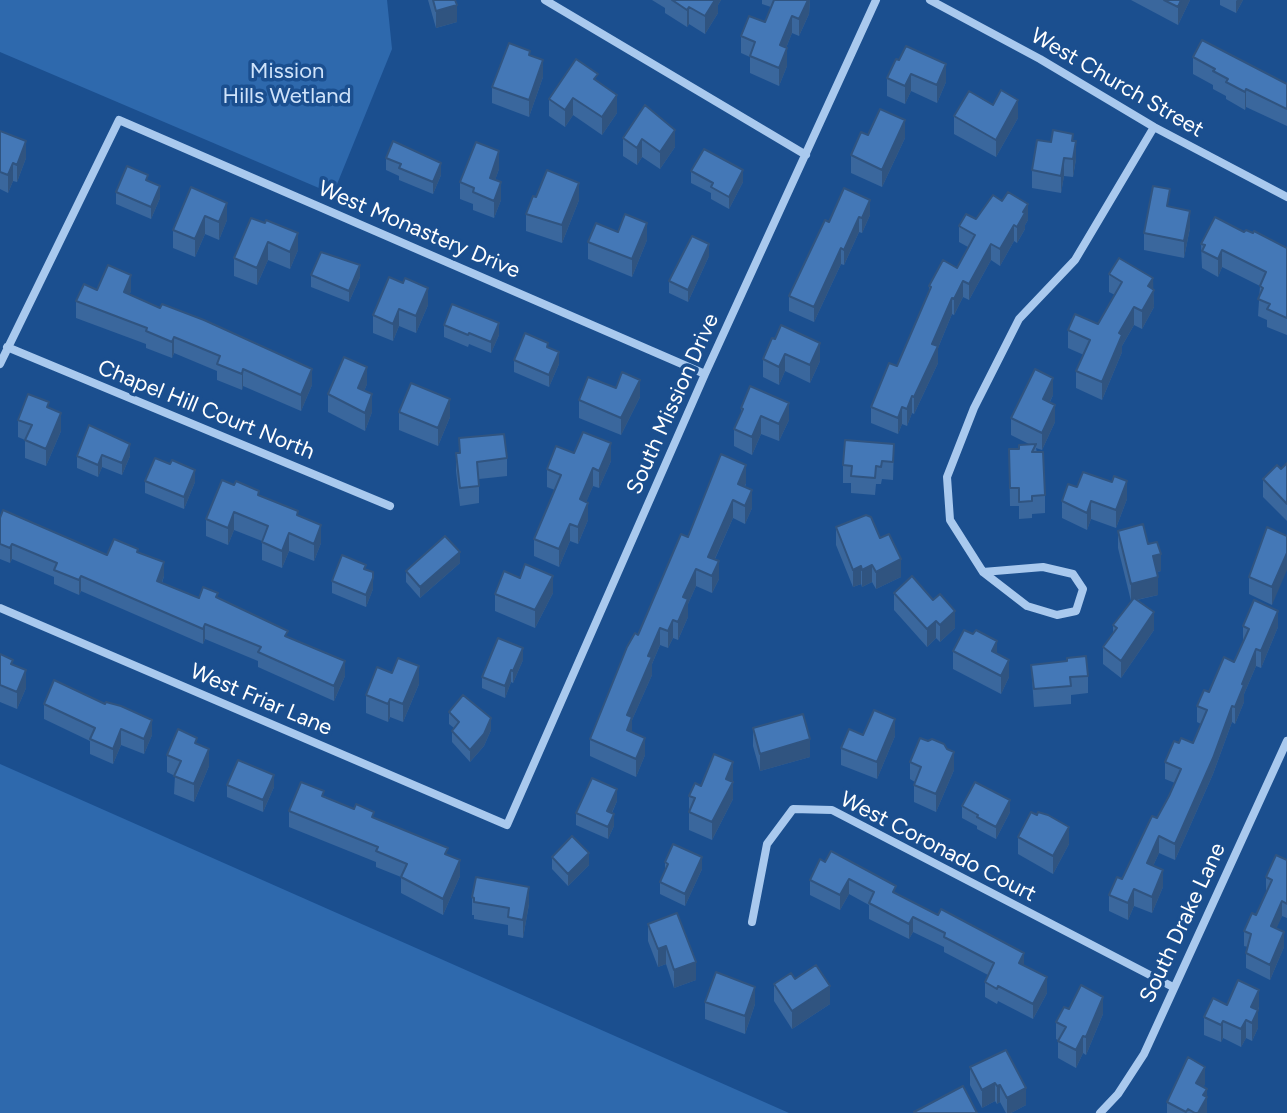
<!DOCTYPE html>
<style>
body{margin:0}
canvas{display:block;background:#1b4f8f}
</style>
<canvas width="1287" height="1113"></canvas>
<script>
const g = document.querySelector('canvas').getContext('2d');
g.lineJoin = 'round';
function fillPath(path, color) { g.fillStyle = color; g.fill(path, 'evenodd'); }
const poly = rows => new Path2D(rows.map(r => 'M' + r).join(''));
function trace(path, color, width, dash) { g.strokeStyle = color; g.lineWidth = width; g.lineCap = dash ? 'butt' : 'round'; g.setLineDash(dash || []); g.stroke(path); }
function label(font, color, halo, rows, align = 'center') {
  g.font = font + ' Figtree,sans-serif'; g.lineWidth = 7; g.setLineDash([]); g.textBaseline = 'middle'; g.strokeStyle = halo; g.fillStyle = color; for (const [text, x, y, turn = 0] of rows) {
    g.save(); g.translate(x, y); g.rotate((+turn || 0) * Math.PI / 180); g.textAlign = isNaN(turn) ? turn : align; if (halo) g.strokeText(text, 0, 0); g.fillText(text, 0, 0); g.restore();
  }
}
const green = poly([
 [0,0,387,0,392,49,333,194,0,52],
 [0,764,789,1113,0,1113]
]);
const minor = poly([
 [545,0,806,155],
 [930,0,1040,59,1154,127,1287,197],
 [7,347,390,506],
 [0,364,119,120,705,374],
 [983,572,1043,567,1073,574,1083,589,1076,611,1057,615,1027,606,983,572,950,520,947,477,974,408,1019,319,1075,260,1154,127],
 [0,608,507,825,705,374,876,0],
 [752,922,767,844,793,809,832,810,1173,987],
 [1100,1113,1118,1094,1144,1054,1287,741]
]);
const wall = poly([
 [428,0,456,0,457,22,436,28],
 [652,0,721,0,718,5,718,13,705,34,689,24,687,27,665,13,665,8],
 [762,0,810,0,809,14,799,36,792,33,786,48,787,66,779,86,750,73,750,57,741,53,741,36,765,22,771,7,762,4],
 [1131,0,1190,0,1178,25],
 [1220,0,1243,0,1236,13,1220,5],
 [530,55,543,77,529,117,492,103,492,87],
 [1193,57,1287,84,1287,126,1246,107,1245,110,1226,99,1226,96,1213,89,1213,85,1193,74],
 [899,60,946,82,937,103,911,91,905,104,887,96,887,78],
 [598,82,617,113,602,135,573,115,565,127,549,116,549,99],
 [645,105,675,147,660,169,642,157,637,165,623,156,623,138],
 [993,105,1018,118,996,157,954,134,954,116],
 [0,131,26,158,17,182,13,181,8,193,0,189],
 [868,135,905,138,882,187,851,173,851,155],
 [1073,141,1076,159,1073,177,1064,176,1061,193,1032,188,1032,170,1051,142],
 [386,158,441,175,433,194,399,180,399,176,386,170],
 [499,169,495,180,501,200,494,218,473,210,473,204,460,199,460,182],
 [691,171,743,182,729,209,711,199,711,193,691,183],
 [148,181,160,198,151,219,116,204,116,192],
 [191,187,227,220,219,240,205,234,195,257,173,248,173,230],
 [536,197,579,200,562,243,526,231,526,214],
 [1170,206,1190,228,1184,258,1144,250,1144,233],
 [870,215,862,233,859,232,844,265,841,264,814,322,789,311,789,296,829,222],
 [251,218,298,250,290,269,268,260,257,285,234,276,234,258],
 [976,219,1028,220,1025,225,1025,229,1017,243,1014,241,1000,266,991,260,969,300,963,297,954,315,952,314,938,348,938,363,914,414,912,413,907,426,902,424,898,434,871,423,871,407,897,366,929,291,929,286,957,268,968,247,959,242,959,226],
 [618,232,647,240,632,277,588,259,588,242],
 [1244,232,1287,248,1287,335,1267,327,1267,320,1258,316,1260,286,1222,267,1218,277,1202,268,1201,244],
 [709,256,688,302,669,293,669,281],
 [1109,274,1153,289,1154,307,1142,329,1134,325,1122,346,1122,352,1102,400,1076,388,1076,371,1084,355,1068,348,1068,330,1098,324,1115,295,1109,292],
 [311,275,360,277,349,302,311,287],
 [403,283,428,305,416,333,399,326,393,341,373,333,373,315],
 [97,290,131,291,129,295,312,385,301,411,243,386,242,390,217,380,217,371,174,353,172,358,146,348,146,344,76,318,76,301],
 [444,325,499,335,491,353,469,344,468,347,444,337],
 [775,339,820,361,810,383,785,371,779,385,763,377,763,359],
 [514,360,559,364,549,387,514,372],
 [367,384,364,391,372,412,365,431,328,412,328,394],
 [616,388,640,397,621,435,579,418,579,400],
 [1053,395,1050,402,1055,422,1042,450,1036,448,1045,495,1045,513,1032,514,1032,518,1019,519,1019,506,1010,506,1009,449,1019,449,1029,444,1011,435,1011,418],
 [49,408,61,431,46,466,25,458,25,440,18,437,18,420],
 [741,408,789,420,779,441,761,434,752,455,734,446,734,429,741,414],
 [399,412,450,417,438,446,399,430],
 [89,425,130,456,122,475,102,467,98,477,77,468,77,456],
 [459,438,507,458,507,476,479,479,479,503,460,506,456,471,456,453,459,453],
 [894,444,893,480,882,479,881,484,876,484,875,495,851,493,851,483,843,483,843,465],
 [574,453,611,461,599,488,593,486,586,502,588,520,578,544,570,541,559,567,534,556,534,539,555,490,547,487,547,469],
 [1287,463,1287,521,1263,497,1263,479,1281,469],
 [170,464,195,482,184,509,145,493,145,481],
 [746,483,745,487,752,508,745,524,733,518,715,559,719,579,712,593,696,586,688,604,688,617,678,640,673,638,668,648,660,645,652,664,652,675,632,720,632,732,645,755,636,777,590,756,590,739,638,635,688,537],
 [1077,487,1127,499,1116,528,1091,519,1087,530,1062,518,1062,501],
 [259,495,298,516,321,543,314,561,289,551,282,568,262,560,262,541,234,530,228,545,206,536,206,519],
 [0,518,107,555,138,553,164,576,162,583,199,598,218,598,288,637,345,676,334,701,258,667,258,661,205,639,203,644,81,591,79,595,54,584,54,577,12,559,10,563,0,559],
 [836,527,901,577,876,589,872,582,862,587,861,584,853,587,836,545],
 [1118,531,1148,544,1161,571,1157,572,1158,595,1137,600,1154,630,1121,678,1103,664,1103,647,1113,633,1113,625,1131,601,1118,548],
 [1287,536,1272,605,1249,594,1249,577],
 [460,563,420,598,406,582,406,571],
 [366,569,373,589,366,607,332,593,332,581],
 [553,593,535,628,495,611,495,594],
 [894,593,955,628,940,642,936,638,927,647,894,610],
 [1243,626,1278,627,1261,668,1256,666,1244,694,1244,702,1235,724,1232,722,1213,774,1175,860,1159,853,1153,866,1163,887,1152,913,1134,906,1128,920,1109,911,1109,895,1122,879,1157,818,1175,783,1165,779,1165,762,1179,743,1193,743,1201,724,1197,722,1197,706,1234,662,1243,642],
 [953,651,997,653,1009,677,1001,694,953,669],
 [0,654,13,665,26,688,17,709,0,702],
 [523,660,513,683,511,682,505,698,482,688,482,677],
 [1031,665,1088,676,1088,693,1071,695,1071,704,1034,707],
 [419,684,403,722,390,717,388,722,366,713,366,695],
 [44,704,152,735,144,754,121,745,113,764,90,754,90,741,44,719],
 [449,712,491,730,484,746,470,762,452,742,452,731,454,728,449,724],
 [753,728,810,757,760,771,753,746],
 [863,735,895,736,877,779,841,765,841,748],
 [197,744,209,766,194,802,174,794,175,776,167,772,167,755],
 [910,762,954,770,936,812,914,802,914,785,915,782,910,779],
 [733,780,733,799,712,840,689,830,689,796,701,786],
 [227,785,274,787,263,812,227,797],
 [324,796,374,818,448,855,460,876,443,915,401,893,401,877,376,867,376,862,289,827,289,811],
 [617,801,612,813,614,826,608,839,576,825,576,813],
 [962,806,1010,812,996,839,977,829,977,826,962,818],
 [1018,837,1069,844,1053,874,1018,854],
 [552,857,589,865,568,886,552,869],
 [820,859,896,893,1024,966,1047,993,1033,1019,998,1001,997,1004,985,997,985,982,988,975,944,952,944,947,913,932,909,939,869,919,869,905,849,894,840,910,810,895,810,880],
 [1287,860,1287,918,1282,916,1276,928,1284,947,1270,980,1246,968,1246,953,1248,947,1244,946,1244,931,1256,915,1266,892,1266,877],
 [665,862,702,869,685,906,660,894,660,882,665,872],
 [472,897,529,904,523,938,508,935,508,925,474,919,474,915,472,915],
 [648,924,696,980,674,988,666,964,658,967,648,941],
 [774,984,830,1004,792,1029,774,1001],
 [705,1002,755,1004,745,1034,705,1019],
 [1227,1005,1259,1007,1258,1010,1258,1028,1252,1041,1246,1038,1241,1047,1223,1038,1221,1042,1204,1035,1204,1017],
 [1069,1009,1103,1014,1086,1055,1083,1053,1076,1068,1058,1058,1058,1040,1056,1039,1056,1022],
 [1006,1050,1026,1105,1011,1113,1006,1113,1000,1102,997,1104,995,1101,982,1108,970,1085,970,1067],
 [1205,1084,1203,1087,1207,1089,1207,1113,1167,1113,1167,1102]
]);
const shadedWall = poly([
 [714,0,721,0,718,5,718,13,705,34,705,16],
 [804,0,810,0,809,14,799,36,799,19],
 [1181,0,1190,0,1178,25,1178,7],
 [1237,0,1243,0,1236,13,1236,1],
 [457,5,457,22,436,28,436,11],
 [689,7,689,24,687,27,687,10],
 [792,16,792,33,780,63,780,45],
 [787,48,787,66,779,86,779,68],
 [543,60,543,77,529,117,529,100],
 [946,64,946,82,937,103,937,85],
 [911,74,911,91,905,104,905,86],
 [1246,89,1246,107,1245,110,1245,92],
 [617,95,617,113,602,135,602,117],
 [573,98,573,115,565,127,565,110],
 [1018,100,1018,118,996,157,996,140],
 [905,120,905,138,882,187,882,170],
 [675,130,675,147,660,169,660,152],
 [642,139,642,157,637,165,637,148],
 [26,141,26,158,17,182,17,165],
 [1076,141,1076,159,1073,177,1073,159],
 [499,151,499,169,490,195,490,178],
 [1064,158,1064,176,1061,193,1061,176],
 [13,163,13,181,8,193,8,175],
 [441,163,441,175,433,194,433,182],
 [743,170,743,182,729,209,729,197],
 [501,182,501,200,494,218,494,201],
 [579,183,579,200,562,243,562,225],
 [160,186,160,198,151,219,151,207],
 [870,200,870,215,862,233,862,218],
 [227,203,227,220,219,240,219,222],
 [1028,204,1028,220,1025,225,1025,229,1017,243,1017,227],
 [1190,211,1190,228,1184,258,1184,241],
 [205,216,205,234,195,257,195,239],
 [859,217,859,232,844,265,844,250],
 [647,223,647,240,632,277,632,259],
 [1014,225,1014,241,1000,266,1000,249],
 [298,233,298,250,290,269,290,252],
 [268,242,268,260,257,285,257,268],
 [709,244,709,256,688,302,688,290],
 [991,244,991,260,969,300,969,284],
 [841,248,841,264,814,322,814,307],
 [1222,250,1222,267,1218,277,1218,259],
 [360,265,360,277,349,302,349,291],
 [131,275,131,291,124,309,124,292],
 [1153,278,1154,307,1142,329,1142,311,1148,286],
 [963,281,963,297,954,315,954,299],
 [428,288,428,305,416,333,416,316],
 [952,298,952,314,938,348,938,363,914,414,914,397,932,344],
 [1134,307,1134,325,1122,346,1122,352,1102,400,1102,382,1119,333],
 [399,309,399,326,393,341,393,324],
 [499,323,499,335,491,353,491,342],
 [174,337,174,353,172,358,172,342],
 [820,343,820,361,810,383,810,365],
 [559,352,559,364,549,387,549,375],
 [785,354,785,371,779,385,779,367],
 [367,367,367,384,358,406,358,388],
 [243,369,243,386,242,390,242,374],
 [312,369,312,385,301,411,301,395],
 [1053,378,1053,395,1043,416,1043,399],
 [640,380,640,397,621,435,621,418],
 [372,394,372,412,365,431,365,413],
 [912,396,912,413,907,426,907,409],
 [450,399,450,417,438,446,438,428],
 [789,403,789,420,779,441,779,424],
 [1055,405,1055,422,1042,450,1042,433],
 [902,407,902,424,898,434,898,418],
 [61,413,61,431,46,466,46,449],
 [761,416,761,434,752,455,752,437],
 [611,443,611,461,599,488,599,471],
 [130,444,130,456,122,475,122,463],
 [102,455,102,467,98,477,98,465],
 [746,465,746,483,738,501,738,484],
 [593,468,593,486,580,517,580,499],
 [195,470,195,482,184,509,184,497],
 [1127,481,1127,499,1116,528,1116,510],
 [752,490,752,508,745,524,745,506],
 [733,500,733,518,708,574,708,557],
 [1091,501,1091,519,1087,530,1087,513],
 [588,503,588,520,578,544,578,527],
 [234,512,234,530,228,545,228,528],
 [570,524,570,541,559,567,559,549],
 [321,525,321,543,314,561,314,544],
 [289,533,289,551,282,568,282,551],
 [12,544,12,559,10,563,10,548],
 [460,552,460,563,420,598,420,587],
 [1287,553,1287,570,1272,605,1272,587],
 [1161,554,1161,571,1153,573,1153,556],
 [901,559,901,577,876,589,876,572],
 [719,561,719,579,712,593,712,576],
 [164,562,164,576,157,596,157,581],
 [872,565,872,582,862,587,862,570],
 [861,566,861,584,853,587,853,570],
 [696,569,696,586,688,604,688,617,678,640,678,622,683,597],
 [81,576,81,591,79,595,79,580],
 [553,576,553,593,535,628,535,610],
 [1158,577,1158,595,1131,601,1131,584],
 [373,578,373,589,366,607,366,595],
 [955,611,955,628,940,642,940,625],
 [1278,611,1278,627,1261,668,1261,651],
 [1154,612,1154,630,1121,678,1121,661],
 [673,620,673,638,668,648,668,631],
 [936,621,936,638,927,647,927,629],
 [205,624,205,639,203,644,203,629],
 [660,628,660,645,652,664,652,675,632,720,632,735,627,747,627,715,648,656],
 [997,641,997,658,992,651],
 [523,648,523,660,513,683,513,671],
 [1256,649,1256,666,1244,694,1244,702,1235,724,1235,707,1242,684],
 [1009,660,1009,677,1001,694,1001,676],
 [345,661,345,676,334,701,334,686],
 [419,666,419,684,403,722,403,704],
 [26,670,26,688,17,709,17,692],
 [511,670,511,682,505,698,505,686],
 [390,699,390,717,388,722,388,704],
 [1232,706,1232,722,1213,774,1175,860,1175,844],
 [491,718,491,730,484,746,470,762,470,750],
 [895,719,895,736,877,779,877,762],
 [152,720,152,735,144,754,144,739],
 [121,729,121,745,113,764,113,749],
 [645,738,645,755,636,777,636,759],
 [810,739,810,757,760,771,760,754],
 [209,749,209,766,194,802,194,784],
 [954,752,954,770,936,812,936,794],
 [733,762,733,780,730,789,733,782,733,799,712,840,712,822,726,779],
 [274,775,274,787,263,812,263,800],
 [617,789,617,801,607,823,607,811],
 [1010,800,1010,812,996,839,996,827],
 [614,814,614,826,608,839,608,827],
 [1069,827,1069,844,1053,874,1053,856],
 [1159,836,1159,853,1147,879,1147,863],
 [589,853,589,865,568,886,568,874],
 [702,857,702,869,685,906,685,894],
 [460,860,460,876,443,915,443,899],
 [1163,870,1163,887,1152,913,1152,897],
 [849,879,849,894,840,910,840,895],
 [529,887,529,904,523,938,523,920],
 [1134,889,1134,906,1128,920,1128,903],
 [1282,901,1282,916,1271,941,1271,926],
 [913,917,913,932,909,939,909,924],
 [1284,932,1284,947,1270,980,1270,965],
 [666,946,666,964,658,967,658,949],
 [1024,953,1024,968,1019,963],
 [696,962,696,980,674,988,674,970],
 [1047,977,1047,993,1033,1019,1033,1004],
 [830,986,830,1004,792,1029,792,1011],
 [755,987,755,1004,745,1034,745,1016],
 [1259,990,1259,1007,1251,1024,1251,1007],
 [1103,997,1103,1014,1086,1055,1086,1037],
 [1258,1010,1258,1028,1252,1041,1252,1023],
 [1246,1020,1246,1038,1241,1047,1241,1029],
 [1223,1021,1223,1038,1221,1042,1221,1025],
 [1083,1036,1083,1053,1076,1068,1076,1050],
 [1205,1067,1205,1084,1196,1100,1196,1083],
 [995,1083,995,1101,982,1108,982,1090],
 [1000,1085,1000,1102,997,1104,997,1086],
 [1026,1088,1026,1105,1011,1113,1007,1113,1007,1098],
 [1207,1089,1207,1113,1198,1113,1203,1095]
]);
const building = poly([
 [433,0,455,0,457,5,436,11,433,0],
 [672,0,715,0,705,16,689,7,687,10,672,0],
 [774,0,808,0,799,19,792,16,780,45,787,48,779,68,750,56,755,42,741,36,749,16,765,22,774,0],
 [1164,0,1181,0,1178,7,1164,0],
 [1202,40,1287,84,1287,109,1246,89,1245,92,1226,82,1228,79,1213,71,1215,69,1193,57,1202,40],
 [509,43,530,51,529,55,543,60,529,100,492,87,509,43],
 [906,46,946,64,937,85,911,74,905,86,887,78,896,59,899,60,906,46],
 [576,59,598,74,594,79,617,95,602,117,573,98,565,110,549,99,576,59],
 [1001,90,1018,100,996,140,954,116,969,91,993,105,1001,90],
 [645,105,675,130,660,152,642,139,637,148,623,138,645,105],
 [880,109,905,120,882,170,851,155,861,132,868,135,880,109],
 [1053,130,1073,134,1072,141,1076,141,1073,159,1064,158,1061,176,1032,170,1037,140,1051,142,1053,130],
 [0,131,26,141,17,165,13,163,8,175,0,172,0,131],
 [393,141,441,163,433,182,399,168,401,164,386,158,393,141],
 [476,142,499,151,490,178,501,182,494,201,473,192,474,188,460,182,476,142],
 [704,149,743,170,729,197,711,187,713,183,691,171,704,149],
 [127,166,148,175,146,180,160,186,151,207,116,192,127,166],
 [547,170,579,183,562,225,526,214,533,196,536,197,547,170],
 [1153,186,1170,189,1167,206,1190,211,1184,241,1144,233,1153,186],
 [191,187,227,203,219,222,205,216,195,239,173,230,191,187],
 [844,188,870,200,862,218,859,217,844,250,841,248,814,307,789,296,825,220,829,222,844,188],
 [1008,192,1028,204,1023,212,1025,213,1017,227,1014,225,1000,249,991,244,969,284,963,281,954,299,952,298,932,344,938,346,914,397,912,396,907,409,902,407,898,418,871,407,889,363,897,366,931,287,929,286,943,260,957,268,975,235,959,226,966,214,976,219,993,195,1002,201,1008,192],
 [625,214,647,223,632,259,588,242,596,223,618,232,625,214],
 [1215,217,1244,232,1246,230,1253,233,1254,231,1287,248,1287,318,1267,309,1270,304,1258,299,1263,288,1260,286,1266,272,1222,250,1218,259,1202,251,1205,245,1201,244,1215,217],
 [251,218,265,223,266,220,298,233,290,252,268,242,257,268,234,258,251,218],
 [692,236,709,244,688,290,669,281,692,236],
 [321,252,360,265,349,291,311,275,321,252],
 [1119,258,1153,278,1148,286,1154,290,1142,311,1134,307,1119,333,1122,335,1102,382,1076,371,1090,340,1068,330,1075,314,1098,324,1122,282,1109,274,1119,258],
 [108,265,131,275,124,292,160,308,162,304,204,320,312,369,301,395,243,369,242,374,217,364,220,356,174,337,172,342,146,331,147,328,76,301,84,284,97,290,108,265],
 [389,277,403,283,405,278,428,288,416,316,399,309,393,324,373,315,389,277],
 [452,304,499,323,491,342,469,333,468,335,444,325,452,304],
 [781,325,820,343,810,365,785,354,779,367,763,359,772,338,775,339,781,325],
 [525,333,548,343,547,347,559,352,549,375,514,360,525,333],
 [344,357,367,367,358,388,372,394,365,413,328,394,344,357],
 [1035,369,1053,378,1043,399,1055,405,1042,433,1011,418,1035,369],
 [622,372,640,380,621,418,579,400,588,377,616,388,622,372],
 [411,383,450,399,438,428,399,412,411,383],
 [750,386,789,403,779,424,761,416,752,437,734,429,743,409,741,408,750,386],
 [28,394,49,402,47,407,61,413,46,449,25,440,32,425,18,420,28,394],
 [89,425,130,444,122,463,102,455,98,465,77,456,89,425],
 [583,432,611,443,599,471,593,468,580,499,588,503,578,527,570,524,559,549,534,539,561,475,547,469,556,446,574,453,583,432],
 [504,434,507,458,477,462,479,486,460,488,456,453,460,453,459,438,504,434],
 [845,440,894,444,893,462,882,461,881,467,876,466,875,478,851,476,852,466,843,465,845,440],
 [1036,444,1032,452,1043,452,1045,495,1032,496,1032,501,1019,502,1019,488,1010,488,1009,449,1019,449,1019,445,1036,444],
 [721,454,746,465,738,484,752,490,745,506,733,500,708,557,719,561,712,576,696,569,683,597,688,599,678,622,673,620,668,631,660,628,648,656,652,657,627,715,632,717,627,730,645,738,636,759,590,739,627,647,635,633,638,635,681,534,688,537,721,454],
 [155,458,170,464,172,460,195,470,184,497,145,481,155,458],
 [1287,463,1287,504,1263,479,1277,465,1281,469,1287,463],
 [1083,472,1112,482,1114,476,1127,481,1116,510,1091,501,1087,513,1062,501,1068,484,1077,487,1083,472],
 [222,480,234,485,236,481,259,491,258,495,298,511,297,515,321,525,314,544,289,533,282,551,262,542,268,526,234,512,228,528,206,519,222,480],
 [3,510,107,555,114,539,138,549,137,552,164,562,157,581,199,598,203,587,218,593,216,597,288,631,285,636,345,661,334,686,258,652,261,647,205,624,203,629,81,576,79,580,54,570,57,563,12,544,10,548,0,544,0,518,3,510],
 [866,515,871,517,880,538,889,534,901,559,876,572,872,565,862,570,861,566,853,570,836,527,866,515],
 [1143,524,1148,544,1157,542,1161,554,1153,556,1158,577,1131,584,1118,531,1143,524],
 [1267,527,1287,536,1287,553,1272,587,1249,577,1267,527],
 [445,536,460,552,420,587,406,571,445,536],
 [342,555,366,565,364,569,373,572,373,578,366,595,332,581,342,555],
 [525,564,553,576,535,610,495,594,504,571,520,578,525,564],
 [912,576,933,600,940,594,955,611,940,625,936,621,927,629,894,593,912,576],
 [1134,598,1154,612,1121,661,1103,647,1117,628,1113,625,1134,598],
 [1254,600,1278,611,1261,651,1256,649,1242,684,1244,685,1235,707,1232,706,1213,758,1175,844,1159,836,1147,863,1163,870,1152,897,1134,889,1128,903,1109,895,1117,877,1122,879,1152,816,1157,818,1169,796,1181,769,1165,762,1174,741,1179,743,1181,738,1193,743,1207,710,1197,706,1204,690,1209,692,1224,657,1234,662,1249,629,1243,626,1254,600],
 [964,630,973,634,976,630,997,641,992,651,1009,660,1001,676,953,651,964,630],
 [498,638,523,648,513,671,511,670,505,686,482,677,498,638],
 [0,654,13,660,11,664,26,670,17,692,0,685,0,654],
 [1086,656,1088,676,1070,677,1071,686,1034,689,1031,665,1067,661,1067,658,1086,656],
 [398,658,419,666,403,704,390,699,388,704,366,695,377,667,392,673,398,658],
 [54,680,105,704,106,702,121,706,152,720,144,739,121,729,113,749,90,739,95,728,44,704,54,680],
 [463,695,491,718,484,734,470,750,452,731,459,722,449,712,463,695],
 [874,710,895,719,877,762,841,748,849,729,863,735,874,710],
 [803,714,810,739,760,754,753,728,803,714],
 [178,729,197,738,195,743,209,749,194,784,174,776,181,761,167,755,178,729],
 [920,738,928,741,932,739,944,744,947,749,954,752,936,794,914,785,921,767,910,762,920,738],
 [714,754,733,762,726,779,733,782,712,822,689,812,695,798,689,796,695,783,701,786,714,754],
 [238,760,274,775,263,800,227,785,238,760],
 [592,778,617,789,607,811,614,814,608,827,576,813,592,778],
 [301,782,324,791,322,796,354,809,356,804,374,812,372,817,448,848,445,854,460,860,443,899,401,877,407,864,376,851,378,847,289,811,301,782],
 [975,782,1010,800,996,827,977,817,978,815,962,806,975,782],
 [1031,812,1037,815,1038,812,1048,815,1069,827,1053,856,1018,837,1031,812],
 [572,836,589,853,568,874,552,857,572,836],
 [673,844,702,857,685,894,660,882,668,864,665,862,673,844],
 [831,851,896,886,893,892,938,915,941,909,1024,953,1019,963,1047,977,1033,1004,998,986,997,989,985,982,994,963,944,937,945,933,913,917,909,924,869,903,874,892,849,879,840,895,810,880,820,859,825,862,831,851],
 [1276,855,1287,860,1287,904,1282,901,1271,926,1284,932,1270,965,1246,953,1251,934,1244,931,1252,913,1256,915,1272,880,1266,877,1276,855],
 [476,877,529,887,523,920,508,917,509,908,474,902,474,898,472,897,476,877],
 [677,913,696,962,674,970,666,946,658,949,648,924,677,913],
 [816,965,830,986,792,1011,774,984,791,973,795,979,816,965],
 [716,972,755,987,745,1016,705,1002,716,972],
 [1238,980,1259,990,1251,1007,1258,1010,1252,1023,1246,1020,1241,1029,1223,1021,1221,1025,1204,1017,1213,998,1227,1005,1238,980],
 [1081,985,1103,997,1086,1037,1083,1036,1076,1050,1058,1041,1066,1027,1056,1022,1064,1007,1069,1009,1081,985],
 [1006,1050,1026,1088,1007,1098,1000,1085,997,1086,995,1083,982,1090,970,1067,1006,1050],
 [1188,1057,1205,1067,1196,1083,1207,1089,1203,1095,1207,1097,1198,1113,1195,1113,1188,1109,1186,1112,1167,1102,1188,1057],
 [963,1086,977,1113,915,1113,914,1112,963,1086]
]);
const parkNames = [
 ["Mission",287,72],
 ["Hills Wetland",287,97]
];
const streetNames = [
 ["West Church Street",1117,83,30],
 ["West Monastery Drive",419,230,23],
 ["South Mission Drive",673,404,-66],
 ["Chapel Hill Court North",206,410,22],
 ["West Friar Lane",261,700,23],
 ["West Coronado Court",938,847,27],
 ["South Drake Lane",1183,923,-65]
];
fillPath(green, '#2e69ad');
trace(minor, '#a9c9ee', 8);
fillPath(wall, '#3a679d');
fillPath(shadedWall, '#305480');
fillPath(building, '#4478b7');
trace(building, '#305480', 2);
label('22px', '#cfe3fa', '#1b4f8f', parkNames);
label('22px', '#fff', '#1b4f8f', streetNames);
</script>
